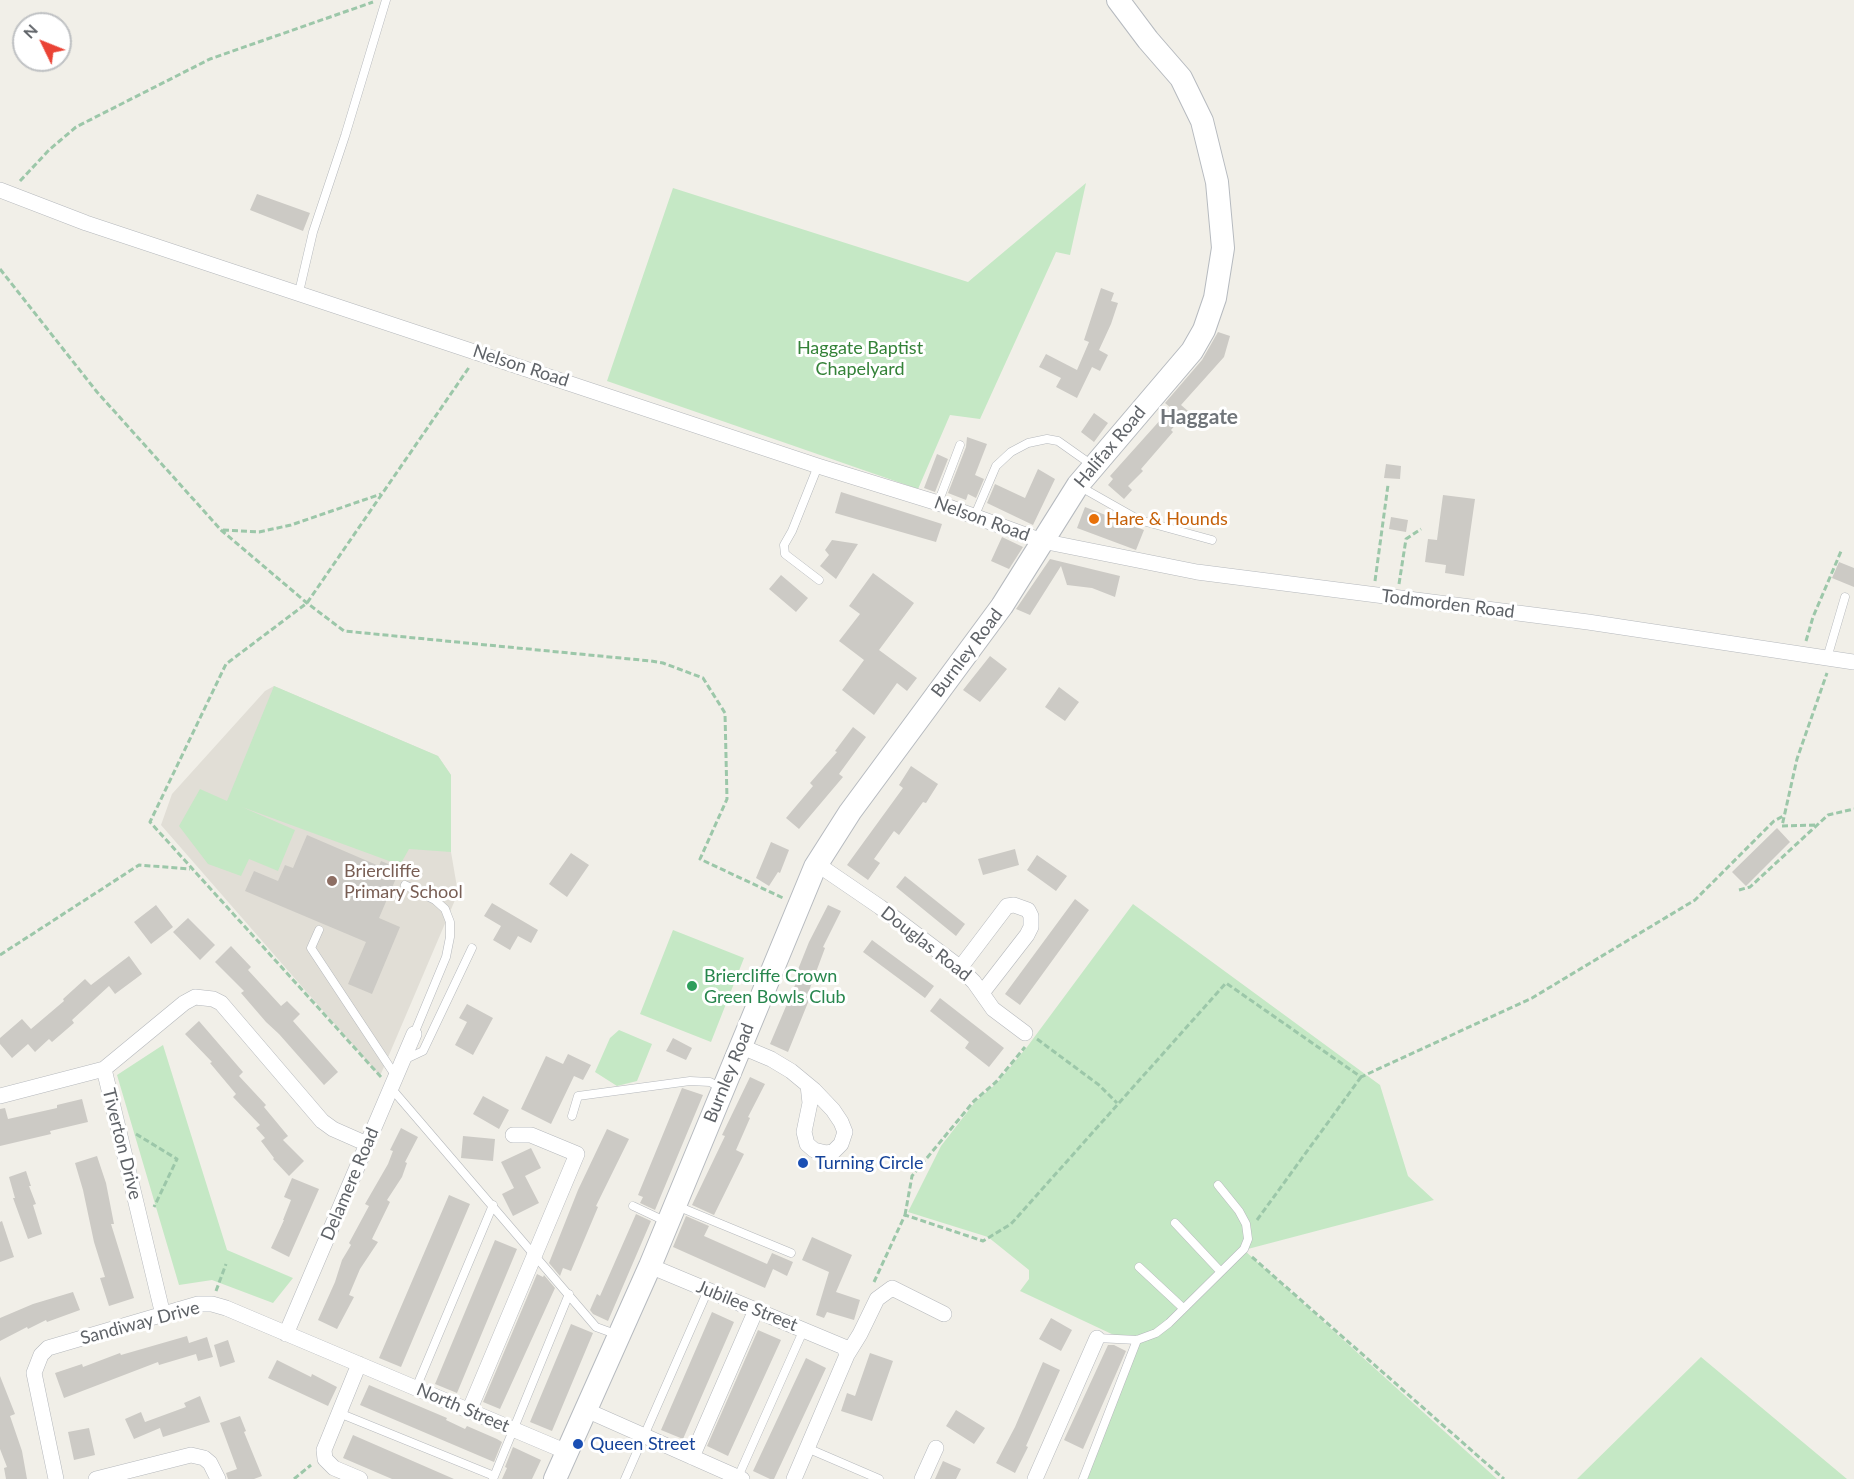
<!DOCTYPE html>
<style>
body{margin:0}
#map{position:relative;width:1854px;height:1479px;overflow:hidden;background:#f1efe8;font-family:Lato,sans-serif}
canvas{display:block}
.north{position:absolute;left:12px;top:12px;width:60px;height:60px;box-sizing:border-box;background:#fff;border:2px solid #bfc1c3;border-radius:50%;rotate:313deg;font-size:16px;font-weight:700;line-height:24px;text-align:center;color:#5f6368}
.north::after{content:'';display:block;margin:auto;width:21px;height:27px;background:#ea4335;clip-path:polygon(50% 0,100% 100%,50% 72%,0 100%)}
</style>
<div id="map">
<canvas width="1854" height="1479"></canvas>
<div class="north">N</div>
</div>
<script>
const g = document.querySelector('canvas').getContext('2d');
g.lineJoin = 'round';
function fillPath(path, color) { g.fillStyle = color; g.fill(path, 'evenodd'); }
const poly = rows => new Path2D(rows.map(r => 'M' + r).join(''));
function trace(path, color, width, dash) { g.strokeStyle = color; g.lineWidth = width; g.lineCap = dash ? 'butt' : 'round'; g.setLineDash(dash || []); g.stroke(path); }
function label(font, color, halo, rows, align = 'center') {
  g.font = font + ' Lato,sans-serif'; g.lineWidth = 6; g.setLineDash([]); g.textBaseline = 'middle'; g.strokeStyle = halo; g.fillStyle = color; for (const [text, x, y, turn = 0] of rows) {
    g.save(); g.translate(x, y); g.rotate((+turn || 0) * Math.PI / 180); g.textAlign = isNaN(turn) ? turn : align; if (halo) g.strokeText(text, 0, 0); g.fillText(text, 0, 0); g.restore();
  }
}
const education = poly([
 [274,686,438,756,451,775,451,852,458,893,380,1076,161,825,172,794,265,691]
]);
const green = poly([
 [1086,183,1070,255,1056,252,980,419,950,415,918,489,607,381,673,188,968,282],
 [274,686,438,756,451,775,451,852,409,849,400,865,242,807,295,830,278,871,249,859,241,876,208,864,179,826,200,789,227,801],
 [1133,904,1380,1085,1408,1176,1434,1200,1244,1250,1497,1479,1086,1479,1133,1344,1020,1291,1029,1279,1029,1270,988,1237,908,1212,941,1146,975,1102,997,1083,1027,1047],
 [673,930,744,958,711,1042,640,1014],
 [619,1030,652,1044,637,1081,617,1086,595,1072,610,1038],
 [163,1045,227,1250,293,1278,273,1303,212,1280,179,1285,117,1075],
 [1701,1357,1847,1479,1577,1479]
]);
const building = poly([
 [257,194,310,213,303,231,250,210],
 [1101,288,1114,293,1111,301,1118,303,1111,324,1099,350,1108,355,1100,371,1092,367,1077,398,1056,387,1061,378,1039,367,1046,354,1077,370,1089,342,1084,340],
 [1218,332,1230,336,1224,357,1181,405,1188,411,1171,430,1173,432,1141,469,1143,471,1128,486,1132,490,1124,499,1108,485,1113,479,1110,476,1171,408,1165,403,1202,360],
 [1094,413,1108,423,1094,442,1081,432],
 [967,437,987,444,975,475,984,479,976,498,968,494,966,500,948,493,966,447],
 [937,454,948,459,935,492,924,488],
 [1386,464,1401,466,1400,479,1384,478],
 [1038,469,1055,479,1033,525,987,503,995,484,1025,498],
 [841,492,942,524,936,542,835,513],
 [1443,495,1475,499,1464,576,1445,573,1446,565,1425,562,1428,539,1437,540],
 [1085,507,1144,530,1136,550,1077,528],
 [1391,517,1408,520,1406,532,1389,529],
 [1002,537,1023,547,1009,569,991,561],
 [832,540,858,544,836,579,820,566,829,555,825,550],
 [1050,559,1120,576,1115,597,1092,588,1067,585,1061,566,1030,615,1016,609],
 [1839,562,1854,568,1854,587,1832,578],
 [873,573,914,603,879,650,917,678,907,691,897,683,874,715,842,690,864,660,839,641,860,614,849,606],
 [781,575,808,598,796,612,769,589],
 [990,656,1007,669,980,702,963,690],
 [1059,687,1079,702,1065,721,1045,707],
 [853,727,866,737,839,774,843,777,799,829,786,818,813,786,810,783,837,752,835,751],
 [911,766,938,784,926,803,923,802,899,835,894,831,874,859,880,863,868,880,847,865,903,788,899,785],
 [1777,828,1790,842,1746,886,1732,872],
 [307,835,379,866,381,861,400,869,379,918,400,927,372,994,348,984,366,942,245,891,254,871,278,881,285,865,293,868],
 [771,842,789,850,780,873,778,872,769,886,756,878],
 [1015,849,1019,865,983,875,978,859],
 [571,853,589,865,567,897,549,884],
 [1037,855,1067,876,1056,891,1027,870],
 [905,876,965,924,956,936,896,887],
 [1075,899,1089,910,1020,1005,1005,994],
 [492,903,538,930,531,943,518,936,510,950,493,940,501,926,484,916],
 [156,905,173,927,151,944,134,922],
 [828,905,841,911,823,947,825,948,806,999,809,1000,788,1052,770,1044,798,978,795,977,809,942],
 [188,918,215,945,200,960,173,932],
 [872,940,934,986,925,998,863,952],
 [231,946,251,967,248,970,281,1006,287,1001,300,1014,293,1021,338,1072,324,1085,279,1034,266,1022,241,993,244,991,215,962],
 [129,956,142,974,115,994,109,986,72,1020,74,1023,52,1042,49,1039,35,1052,28,1044,12,1058,0,1044,0,1038,22,1019,31,1029,64,1001,63,999,85,979,91,985],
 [940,998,1004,1048,989,1067,965,1048,969,1042,930,1011],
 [467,1004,493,1018,473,1055,455,1045,467,1022,459,1018],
 [199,1021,243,1072,239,1076,266,1105,264,1107,288,1136,283,1140,304,1161,289,1176,273,1159,274,1158,261,1141,265,1138,256,1128,260,1125,233,1097,236,1094,210,1063,212,1062,185,1034],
 [673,1038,692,1048,686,1060,666,1051],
 [568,1054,591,1065,583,1080,574,1076,551,1124,521,1109,546,1056,563,1064],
 [750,1077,765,1084,748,1117,750,1118,736,1150,744,1154,714,1215,692,1205,725,1136,722,1135],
 [682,1088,703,1095,655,1210,640,1203,643,1197,638,1195],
 [483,1096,509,1110,499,1129,473,1114],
 [82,1099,88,1122,50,1131,51,1134,0,1146,0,1109,5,1108,8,1119,57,1108,57,1105],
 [401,1128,418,1137,405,1162,407,1163,402,1177,387,1200,390,1202,372,1239,378,1242,360,1269,349,1295,354,1297,337,1329,318,1320,335,1282,342,1260,351,1245,349,1243,369,1206,365,1204,388,1164,393,1151,390,1150],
 [607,1129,629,1139,596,1206,598,1207,571,1271,563,1268,560,1276,549,1263,578,1190],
 [463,1136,495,1139,493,1161,461,1158],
 [531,1148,541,1168,525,1176,539,1203,513,1216,502,1194,514,1188,501,1162],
 [97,1156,106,1183,114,1224,111,1224,134,1298,109,1306,100,1278,105,1277,94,1242,83,1190,75,1163],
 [26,1171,31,1186,29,1186,36,1204,33,1205,42,1234,28,1239,13,1198,15,1198,9,1177],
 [292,1178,319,1189,289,1257,271,1248,284,1220,283,1220,291,1200,284,1197],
 [449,1195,470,1204,401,1367,379,1358],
 [636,1214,651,1221,608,1321,593,1314,590,1310,597,1294,600,1296],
 [686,1216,709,1226,704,1236,767,1264,772,1253,793,1262,787,1276,773,1269,765,1288,673,1247],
 [2,1221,14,1257,0,1262,0,1222],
 [812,1237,852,1255,836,1292,860,1300,854,1320,827,1312,824,1318,816,1315,829,1272,802,1260],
 [495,1240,517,1249,457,1393,435,1384],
 [537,1274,543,1277,544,1275,555,1288,500,1409,483,1402],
 [73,1292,80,1310,47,1322,46,1320,28,1329,27,1327,0,1341,0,1318,33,1304],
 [712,1312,734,1322,683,1439,661,1430],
 [1051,1318,1072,1330,1061,1351,1039,1339],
 [571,1324,593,1333,552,1431,530,1422],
 [758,1330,781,1340,728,1456,707,1446],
 [187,1336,189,1343,207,1337,213,1357,198,1361,196,1354,159,1365,158,1362,64,1398,55,1373,82,1364,83,1367,120,1353,121,1355],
 [228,1340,235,1362,220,1367,214,1345],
 [1108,1345,1114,1345,1126,1351,1083,1449,1064,1440],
 [870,1353,893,1361,872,1421,841,1411,847,1393,855,1396],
 [806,1358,826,1368,774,1479,770,1479,753,1471],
 [277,1360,311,1377,312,1374,337,1387,328,1406,268,1378],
 [1043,1362,1060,1370,1026,1446,1028,1447,1015,1473,996,1463,1015,1427],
 [0,1376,15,1414,10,1416,22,1451,27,1479,6,1479,4,1468,7,1467,0,1449],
 [369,1385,447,1418,446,1420,465,1429,467,1426,497,1439,502,1442,494,1462,360,1405],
 [200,1396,210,1422,163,1437,160,1428,134,1439,125,1419,141,1412,145,1422,186,1407,184,1403],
 [956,1410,985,1428,974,1444,946,1426],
 [240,1416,246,1431,244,1432,262,1476,254,1479,228,1479,226,1473,237,1469,220,1423],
 [89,1428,95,1455,74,1460,68,1432],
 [353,1435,454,1479,392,1479,343,1458],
 [513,1447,541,1460,532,1479,502,1479,507,1468,505,1467],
 [943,1461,961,1469,956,1479,935,1479]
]);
const path = poly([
 [20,181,49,150,76,127,210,59,373,2],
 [0,269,97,392,221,530,307,603,344,631,651,661,663,663,703,678,725,713,727,799,700,859,783,898],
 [223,530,259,532,291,525,381,494],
 [1375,581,1388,485],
 [1399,584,1406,539,1421,529],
 [1806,641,1813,617,1842,549],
 [1815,825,1782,826,1797,759,1827,673],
 [1739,890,1750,887,1828,815,1854,809],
 [0,955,139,865,190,869],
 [1037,1039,1099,1085,1117,1103],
 [381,1077,150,822,226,664,307,603,470,366],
 [136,1134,177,1159,154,1207],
 [905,1215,912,1176,974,1101,996,1082,1025,1047],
 [1257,1220,1361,1077],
 [1252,1257,1504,1479],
 [874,1282,905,1215,983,1241,1011,1224,1226,983,1361,1077,1532,998,1695,900,1774,821,1785,815],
 [216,1291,226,1264],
 [294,1479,311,1465]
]);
const lane = poly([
 [299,292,313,232,345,136,386,0],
 [818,466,792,531,784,545,785,554,819,580],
 [1079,486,1139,520,1212,540],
 [938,503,960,445],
 [975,515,996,466,1011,452,1028,443,1047,439,1058,441,1092,465],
 [1827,658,1845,597],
 [405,885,435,900,445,909,450,922,450,937,446,957,414,1034],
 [319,930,311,948,395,1075],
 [406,1059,423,1051,472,948],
 [391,1088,596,1327,618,1335],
 [572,1116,578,1096,690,1081,710,1082,721,1088],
 [633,1206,667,1222],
 [677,1206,791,1253],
 [1175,1223,1220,1271],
 [1139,1267,1183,1308],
 [1097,1338,1137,1340,1156,1333,1169,1323,1244,1249,1248,1239,1246,1224,1239,1211,1218,1185],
 [416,1388,493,1205],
 [339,1413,494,1476],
 [807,1448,879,1479],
 [738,1477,804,1329],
 [493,1479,569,1294],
 [625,1479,708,1290],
 [1083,1479,1137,1340]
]);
const street = poly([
 [0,190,86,223,818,466,938,503,1042,541,1197,572,1588,622,1854,662],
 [817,864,880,907,958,966,974,982,993,1009,1025,1033],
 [960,968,1007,906,1014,905,1028,910,1031,916,1031,927,1027,935,982,993],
 [740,1046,771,1059,791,1071,814,1090,833,1110,841,1122,845,1132,841,1144,833,1152,826,1153,814,1150,807,1144,804,1132,810,1103,808,1085],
 [0,1096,104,1069],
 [650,1266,844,1347,847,1355,794,1479],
 [163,1315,104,1069,184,1003,195,997,213,999,221,1003,322,1121,333,1129,367,1144],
 [286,1334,414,1034],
 [847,1355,860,1334,877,1299,892,1288,944,1314],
 [359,1364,324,1450,325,1459,334,1468,360,1479],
 [586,1410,742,1479],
 [469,1411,577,1154,531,1135,513,1135],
 [692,1457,756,1310],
 [56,1479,34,1373,41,1355,48,1348,198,1304,212,1304,226,1308,567,1452],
 [96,1479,191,1455,204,1458,210,1463,218,1479],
 [922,1479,936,1448],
 [1035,1479,1097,1338]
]);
const secondary = poly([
 [555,1479,650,1266,815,867,850,812,1002,606,1078,485,1192,351,1204,330,1215,298,1223,248,1217,182,1202,121,1181,78,1148,40,1118,0]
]);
const markers = [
 [1094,519,6,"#e8710a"],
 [332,881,6,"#8d6e63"],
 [692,986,6,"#2e9e5b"],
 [803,1163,6,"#1a4fb4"],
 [578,1444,6,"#1a4fb4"]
];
const parkNames = [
 ["Haggate Baptist",860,348],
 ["Chapelyard",860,369]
];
const streetNames = [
 ["Nelson Road",521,366,18],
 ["Halifax Road",1110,447,-50],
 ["Nelson Road",982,519,20],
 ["Todmorden Road",1448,604,7],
 ["Burnley Road",967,653,-53],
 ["Douglas Road",926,944,38],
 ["Burnley Road",729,1073,-68],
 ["Tiverton Drive",122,1144,76],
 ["Delamere Road",350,1184,-67],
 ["Jubilee Street",747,1306,22],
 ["Sandiway Drive",140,1323,-15],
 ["North Street",463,1408,23]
];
const foodNames = [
 ["Hare & Hounds",1106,519]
];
const educationNames = [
 ["Briercliffe",344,871],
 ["Primary School",344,892]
];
const leisureNames = [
 ["Briercliffe Crown",704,976],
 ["Green Bowls Club",704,997]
];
const transitNames = [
 ["Turning Circle",815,1163],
 ["Queen Street",590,1444]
];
const quarterNames = [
 ["Haggate",1199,417]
];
fillPath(education, '#e1ded6');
fillPath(green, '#c5e8c5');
fillPath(building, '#cccac5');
trace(lane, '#b5b8bc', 9);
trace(street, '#b5b8bc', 16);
trace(secondary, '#b6babf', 24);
trace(path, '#9cc7a9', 3, [6, 3]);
trace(lane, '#fff', 8);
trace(street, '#fff', 15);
trace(secondary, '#fff', 22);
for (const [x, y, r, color] of markers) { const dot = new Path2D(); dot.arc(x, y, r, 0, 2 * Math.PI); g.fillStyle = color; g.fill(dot); trace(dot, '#fff', 2); }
label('18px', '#348238', '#fff', parkNames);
label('18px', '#5f6368', '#fff', streetNames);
label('18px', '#c56008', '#fff', foodNames, 'left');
label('18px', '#785e54', '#fff', educationNames, 'left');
label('18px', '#27864d', '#fff', leisureNames, 'left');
label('18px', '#164399', '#fff', transitNames, 'left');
label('bold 21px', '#70757a', '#fff', quarterNames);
</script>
